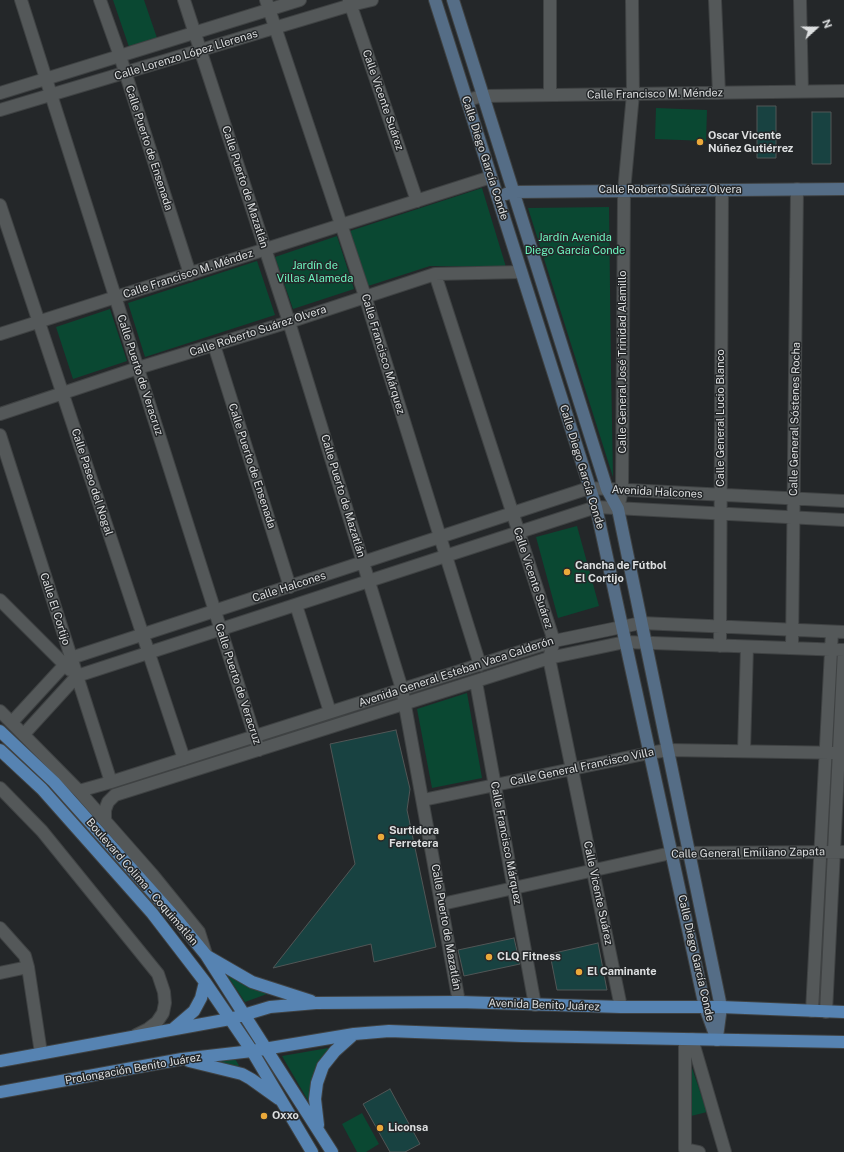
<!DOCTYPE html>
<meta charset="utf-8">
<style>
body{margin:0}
#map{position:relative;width:844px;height:1152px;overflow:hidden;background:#242729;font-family:"Public Sans",sans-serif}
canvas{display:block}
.north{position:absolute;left:796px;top:8px;width:40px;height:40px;-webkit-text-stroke:3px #242729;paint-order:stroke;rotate:69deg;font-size:11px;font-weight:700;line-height:16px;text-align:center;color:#dddfe0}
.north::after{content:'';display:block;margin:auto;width:14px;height:18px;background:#dddfe0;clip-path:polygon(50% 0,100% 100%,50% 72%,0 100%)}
</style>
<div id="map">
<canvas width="844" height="1152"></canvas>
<div class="north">N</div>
</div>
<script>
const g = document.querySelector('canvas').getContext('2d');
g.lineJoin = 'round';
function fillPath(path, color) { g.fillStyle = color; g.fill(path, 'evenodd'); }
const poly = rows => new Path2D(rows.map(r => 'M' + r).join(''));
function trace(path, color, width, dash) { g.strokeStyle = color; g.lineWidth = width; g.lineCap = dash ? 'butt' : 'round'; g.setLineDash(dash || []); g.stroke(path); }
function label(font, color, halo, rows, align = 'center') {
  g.font = font + ' "Public Sans",sans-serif'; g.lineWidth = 3; g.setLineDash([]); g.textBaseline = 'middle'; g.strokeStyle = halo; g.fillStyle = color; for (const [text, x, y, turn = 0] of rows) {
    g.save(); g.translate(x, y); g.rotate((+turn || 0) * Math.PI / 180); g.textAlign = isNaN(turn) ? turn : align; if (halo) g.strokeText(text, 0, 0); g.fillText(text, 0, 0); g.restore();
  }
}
const green = poly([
 [113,0,144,0,157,38,129,47],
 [656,108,707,110,706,141,655,139],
 [482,188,506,267,430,266,368,286,350,231],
 [609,207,611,369,613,477,528,208],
 [337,236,354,289,293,309,275,257],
 [257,261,275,315,145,357,128,303],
 [110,309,127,361,73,379,56,327],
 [577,526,599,606,558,618,536,537],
 [467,693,482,778,432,788,417,709],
 [225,972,267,994,245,1002],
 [334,1047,313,1109,282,1056],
 [234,1057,241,1069,213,1061],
 [691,1065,707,1112,691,1116],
 [362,1113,379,1144,366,1152,357,1152,342,1124]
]);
const building = poly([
 [757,106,776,106,776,158,757,158,757,106],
 [812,112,831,112,831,164,812,164,812,112],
 [396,730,410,789,407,810,436,947,374,962,371,944,273,968,355,864,330,744,396,730],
 [514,938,520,964,464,976,458,950,514,938],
 [598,943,607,990,557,990,550,954,598,943],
 [390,1089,420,1144,405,1152,390,1152,363,1104,390,1089]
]);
const street = poly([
 [21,0,259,750],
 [100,0,120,56,190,274],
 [184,0,289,322,402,689,459,1002],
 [266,0,365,296,480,665],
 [349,0,417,201],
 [715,0,719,93],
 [800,0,802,91],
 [0,93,300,0],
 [550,95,550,0],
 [467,100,483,96,844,91],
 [0,110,351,5,372,0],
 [0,205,184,759],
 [435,274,554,641,549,658,621,1007],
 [0,334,491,177],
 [214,345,290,587],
 [0,414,138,368,289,322,435,274,521,272],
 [0,435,111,782],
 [618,509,622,490,624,191,633,94,632,0],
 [0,600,70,670],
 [296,605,330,712],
 [720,646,722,190],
 [792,648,797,189],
 [476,682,535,1005],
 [0,711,79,791,152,874,199,932,206,954],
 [12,722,71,658,589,488,844,501],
 [24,734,77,676,596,507,844,520],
 [744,751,747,647],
 [0,788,42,831,158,974,164,992,165,1003,163,1013,157,1022,148,1029,136,1035],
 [79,791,111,782,554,641,641,623,844,632],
 [423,800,649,753,668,750,844,753],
 [105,821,105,810,108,802,115,795,549,658,625,642,844,650],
 [442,904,671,853,844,852],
 [0,928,25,956,28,967,41,1053],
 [0,973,28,967],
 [812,1011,832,632],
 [826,1012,844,650],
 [692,1039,725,1152],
 [685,1040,685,1149,699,1152]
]);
const secondary = poly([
 [435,0,596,507,705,1007,717,1040],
 [453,0,607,489,618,509,721,1007,717,1037],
 [506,194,513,192,844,189]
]);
const primary = poly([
 [0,731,54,782,179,922,206,955,332,1152],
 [0,750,42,789,152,913,205,982,252,1051,312,1152],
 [207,956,252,982,311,1001],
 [173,1029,194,1011,201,998,205,982],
 [0,1061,230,1019,270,1007,316,1003,459,1002,621,1007,721,1007,844,1012],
 [189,1061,242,1074,251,1079,279,1099],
 [0,1092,182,1059,252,1051,354,1034,389,1031,522,1036,844,1042],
 [318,1125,315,1099,317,1083,323,1066,335,1051,354,1034]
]);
const markers = [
 [700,142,4,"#eba93a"],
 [567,572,4,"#eba93a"],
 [381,837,4,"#eba93a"],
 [489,957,4,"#eba93a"],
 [579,972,4,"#eba93a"],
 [264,1116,4,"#eba93a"],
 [380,1128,4,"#eba93a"]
];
const streetNames = [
 ["Calle Lorenzo López Llerenas",186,55,-17],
 ["Calle Francisco M. Méndez",655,94,-1],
 ["Calle Vicente Suárez",383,100,71],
 ["Calle Puerto de Ensenada",149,148,72],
 ["Calle Diego García Conde",485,158,72],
 ["Calle Puerto de Mazatlán",245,187,72],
 ["Calle Roberto Suárez Olvera",670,190],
 ["Calle Francisco M. Méndez",188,274,-18],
 ["Calle Roberto Suárez Olvera",258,331,-18],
 ["Calle Francisco Márquez",383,354,73],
 ["Calle General José Trinidad Alamillo",623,362,-90],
 ["Calle Puerto de Veracruz",140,375,72],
 ["Calle General Lucio Blanco",721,418,-90],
 ["Calle General Sóstenes Rocha",795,419,-89],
 ["Calle Puerto de Ensenada",252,466,72],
 ["Calle Diego García Conde",582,467,73],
 ["Calle Paseo del Nogal",92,482,72],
 ["Avenida Halcones",657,492,3],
 ["Calle Puerto de Mazatlán",343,496,73],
 ["Calle Vicente Suárez",533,578,72],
 ["Calle Halcones",289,587,-18],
 ["Calle El Cortijo",55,609,72],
 ["Avenida General Esteban Vaca Calderón",456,672,-18],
 ["Calle Puerto de Veracruz",238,684,72],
 ["Calle General Francisco Villa",582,767,-12],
 ["Calle Francisco Márquez",506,843,79],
 ["Calle General Emiliano Zapata",748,853,-1],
 ["Boulevard Colima - Coquimatlán",142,882,49],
 ["Calle Vicente Suárez",598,893,78],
 ["Calle Puerto de Mazatlán",446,927,80],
 ["Calle Diego García Conde",696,958,77],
 ["Avenida Benito Juárez",544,1005,2],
 ["Prolongación Benito Juárez",133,1069,-10]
];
const poiNames = [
 ["Oscar Vicente",708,136],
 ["Núñez Gutiérrez",708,149],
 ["Cancha de Fútbol",575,566],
 ["El Cortijo",575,579],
 ["Surtidora",389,831],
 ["Ferretera",389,844],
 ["CLQ Fitness",497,957],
 ["El Caminante",587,972],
 ["Oxxo",272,1116],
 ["Liconsa",388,1128]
];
const parkNames = [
 ["Jardín Avenida",575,238],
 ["Diego García Conde",575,251],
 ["Jardín de",315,266],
 ["Villas Alameda",315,279]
];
fillPath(green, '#0a4832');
fillPath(building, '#184241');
trace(building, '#515656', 1);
trace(street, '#3f4243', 14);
trace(secondary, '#3f4243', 14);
trace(primary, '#3f4243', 14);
trace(street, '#545859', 12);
trace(secondary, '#556d86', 12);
trace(primary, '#5683b2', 12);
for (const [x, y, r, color] of markers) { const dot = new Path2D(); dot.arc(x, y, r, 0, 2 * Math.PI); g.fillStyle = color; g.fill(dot); trace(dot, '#242729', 1.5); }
label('11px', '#dddfe0', '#242729', streetNames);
label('bold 11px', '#dddfe0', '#242729', poiNames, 'left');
label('11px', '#6ff9c2', '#242729', parkNames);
</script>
